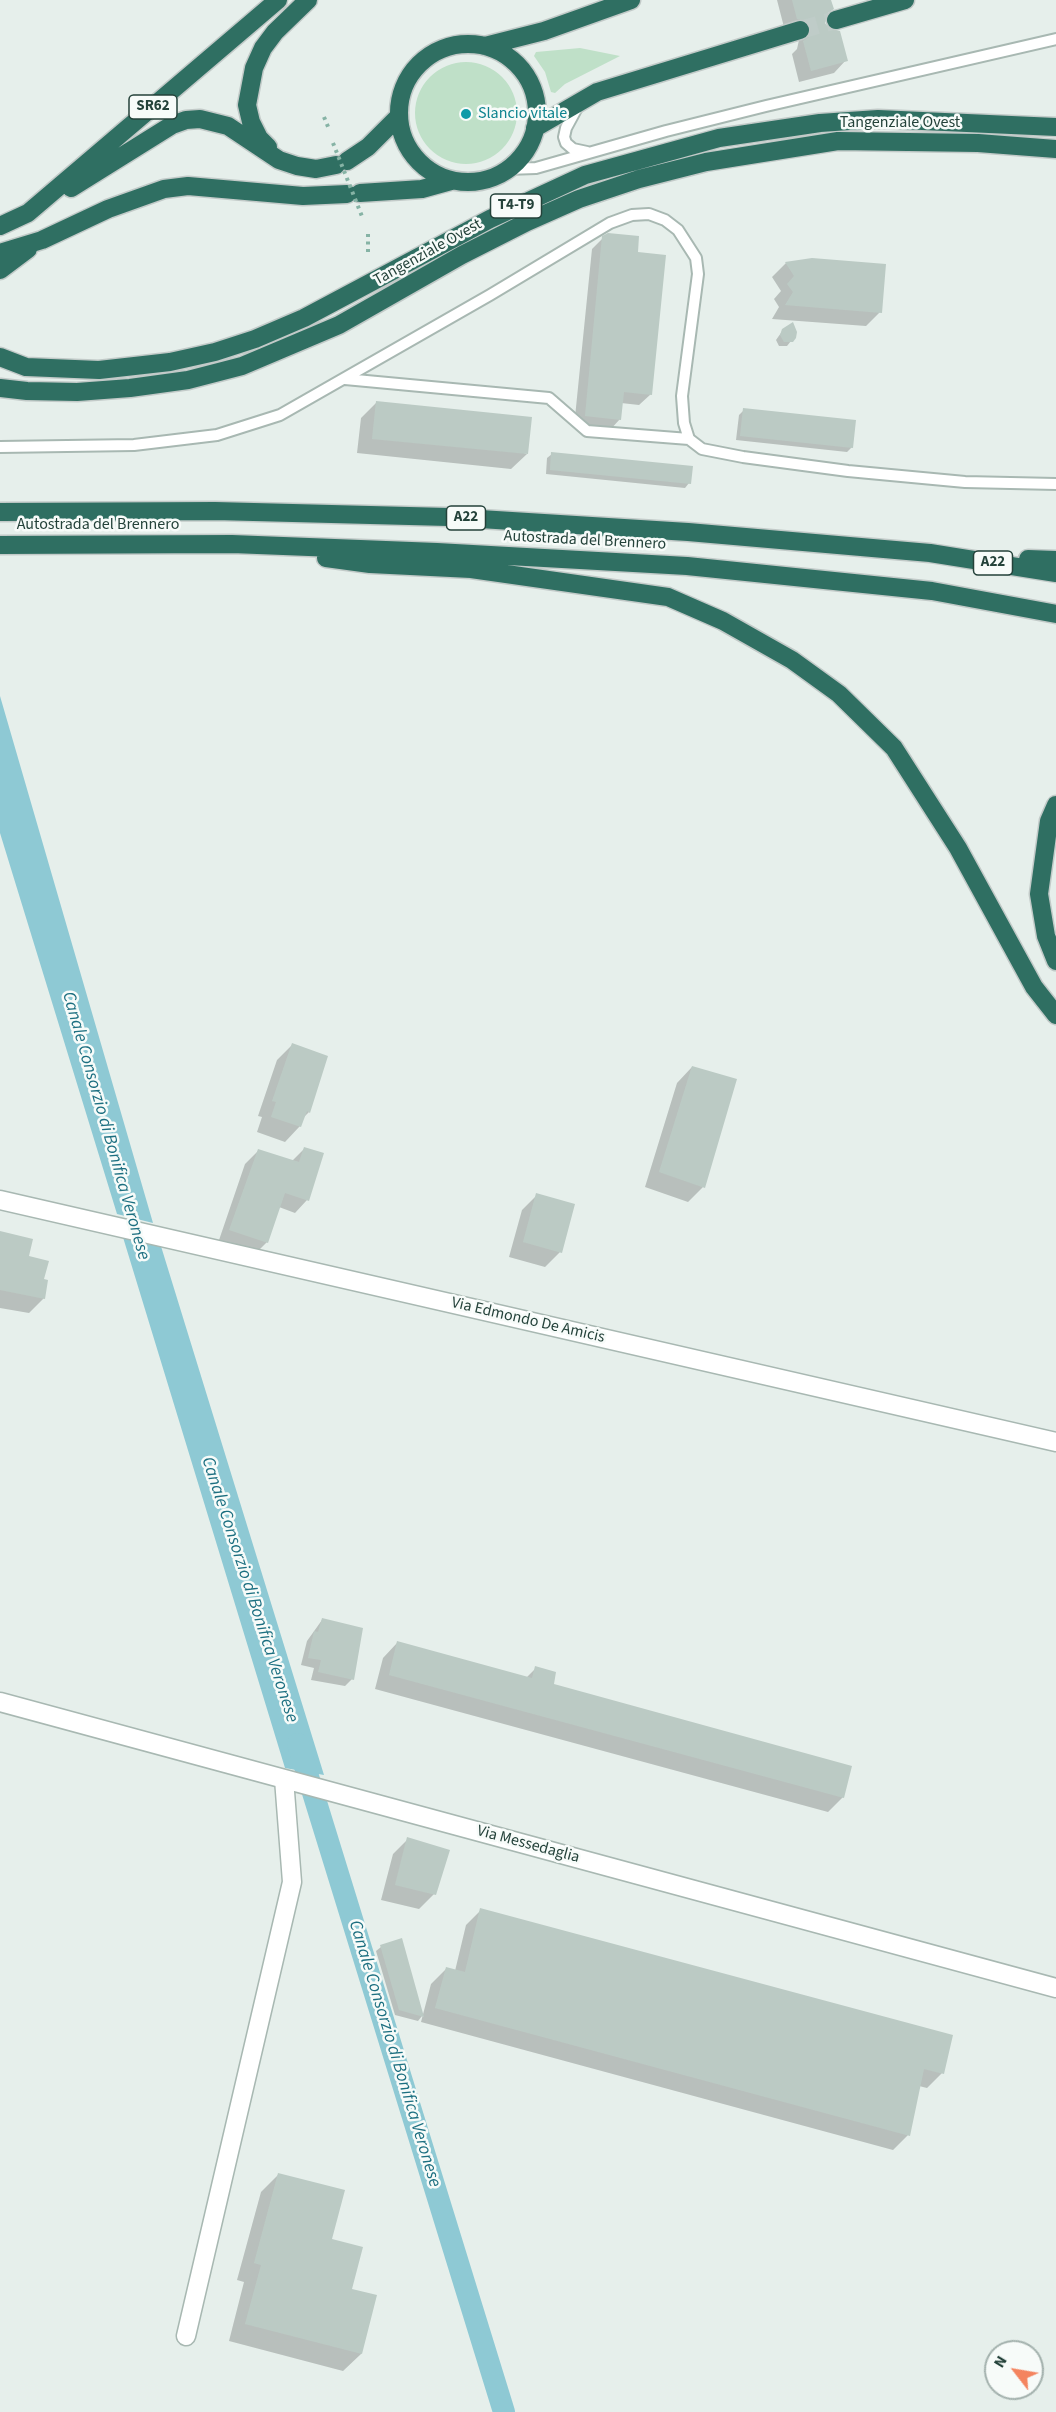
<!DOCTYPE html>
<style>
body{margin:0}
#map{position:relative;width:1056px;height:2412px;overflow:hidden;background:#e6efeb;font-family:"Source Sans 3",sans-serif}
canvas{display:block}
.north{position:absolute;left:984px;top:2340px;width:60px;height:60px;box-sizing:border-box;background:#f7fbf9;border:2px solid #a3b1ad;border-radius:50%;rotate:301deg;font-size:16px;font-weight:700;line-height:24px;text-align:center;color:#24423a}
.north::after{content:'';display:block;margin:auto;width:21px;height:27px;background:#f4845f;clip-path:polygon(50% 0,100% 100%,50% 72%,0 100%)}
</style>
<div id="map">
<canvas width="1056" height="2412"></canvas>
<div class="north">N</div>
</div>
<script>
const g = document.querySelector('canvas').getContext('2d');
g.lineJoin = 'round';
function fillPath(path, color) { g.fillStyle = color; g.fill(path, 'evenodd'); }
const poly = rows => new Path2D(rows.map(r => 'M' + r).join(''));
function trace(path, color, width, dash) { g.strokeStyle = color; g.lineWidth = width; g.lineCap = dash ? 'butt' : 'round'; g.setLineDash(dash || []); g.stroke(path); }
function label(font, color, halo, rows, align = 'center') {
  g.font = font + ' "Source Sans 3",sans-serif'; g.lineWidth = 5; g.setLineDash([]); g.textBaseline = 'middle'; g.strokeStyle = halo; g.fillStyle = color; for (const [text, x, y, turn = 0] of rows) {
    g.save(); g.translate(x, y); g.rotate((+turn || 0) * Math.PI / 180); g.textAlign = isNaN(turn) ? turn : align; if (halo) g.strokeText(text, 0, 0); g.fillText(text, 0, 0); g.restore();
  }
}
const green = poly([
 [580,48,620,56,565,84,555,93,551,92,545,72,534,56,536,52],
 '415 113a51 51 0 1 1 102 0a51 51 0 1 1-102 0Z'
]);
const water = poly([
 [0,696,153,1223,117,1214,0,833],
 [122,1234,160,1243,324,1775,285,1768]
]);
const shadow = poly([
 [777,0,830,0,824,23,846,60,834,73,799,82,792,54,797,49,799,40,795,33,785,31],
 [603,238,636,254,651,394,639,405,621,403,620,419,609,431,574,427,592,249],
 [786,263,880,312,866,326,772,319,779,307,774,299,781,291,772,277],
 [783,330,791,341,787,346,779,346,776,340],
 [376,403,527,454,511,469,357,453,361,418],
 [744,410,852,447,847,452,736,440,739,415],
 [552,454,689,483,685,488,546,474,547,458],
 [292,1045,309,1112,303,1118,300,1126,285,1142,257,1132,262,1117,258,1116,277,1060],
 [692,1067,703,1187,688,1202,645,1187,677,1083],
 [304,1149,307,1200,295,1213,279,1207,267,1242,254,1255,218,1243,245,1164,258,1151,292,1161],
 [537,1195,560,1252,545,1267,509,1257,522,1210],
 [0,1233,27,1257,42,1280,44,1298,29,1313,0,1308],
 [322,1620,352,1679,345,1686,311,1680,314,1668,301,1665,307,1641],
 [397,1643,526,1678,536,1668,552,1685,843,1797,828,1812,375,1689,383,1658],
 [408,1839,434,1894,419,1909,381,1900,393,1854],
 [481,1910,942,2073,927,2088,919,2086,908,2135,893,2150,421,2022,431,1984,446,1969,455,1971,466,1925],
 [381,1947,422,2016,418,2021,395,2015,376,1951],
 [278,2175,350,2290,376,2296,361,2354,343,2371,229,2341,244,2282,237,2280,261,2192]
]);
const canal = poly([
 [298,1744,504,2412]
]);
const building = poly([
 [792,0,831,0,834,9,828,13,825,23,829,28,840,31,848,61,811,71,803,41,809,37,811,27,807,21,797,19],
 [608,233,639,236,638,252,666,255,652,395,624,392,621,420,585,416,602,236],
 [812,258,886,264,882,313,785,305,793,292,787,284,794,276,785,262],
 [793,322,797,332,796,338,793,342,784,342,780,335,782,329],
 [376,401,532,417,528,454,372,439],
 [743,408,856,420,853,448,740,436],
 [551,452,693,466,691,484,550,470],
 [292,1043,328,1056,310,1113,307,1111,301,1127,271,1117,276,1102,272,1101],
 [692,1066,737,1079,705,1188,659,1172],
 [304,1147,324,1153,309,1201,285,1193,268,1243,229,1230,258,1149,299,1162],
 [536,1193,575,1204,562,1253,523,1242],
 [0,1231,33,1239,29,1256,49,1261,44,1279,48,1280,45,1299,0,1290],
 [322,1618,363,1628,354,1680,318,1672,321,1660,308,1658,314,1631,318,1632],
 [397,1641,532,1678,535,1666,556,1672,554,1684,852,1766,844,1798,389,1675],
 [407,1837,450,1850,436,1895,395,1885],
 [480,1908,953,2035,944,2074,924,2069,910,2136,435,2008,446,1967,465,1972],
 [402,1938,424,2017,399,2010,380,1945],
 [278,2173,345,2190,332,2239,363,2247,352,2289,377,2295,362,2354,245,2324,261,2265,254,2263]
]);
const highwayTunnel = poly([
 [800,30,836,20]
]);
const path = poly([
 [324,117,329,129],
 [368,252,368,233]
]);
const lane = poly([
 [579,104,566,128,564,137,566,143,573,149,587,152],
 [507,169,536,168,666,131,766,106,1056,39],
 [345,379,549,398,587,431,689,439],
 [0,447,134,445,217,435,280,415,490,295,610,223,632,215,649,214,665,220,678,230,696,258,698,274,682,396,684,423,689,439,702,449,743,457,848,471,965,482,1056,484]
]);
const street = poly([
 [0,1200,1056,1442],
 [0,1702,1056,1988],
 [186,2336,292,1882,284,1779]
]);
const highway = poly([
 [836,20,905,0],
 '399 113a69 69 0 1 1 138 0a69 69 0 1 1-138 0Z',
 [485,46,544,31,631,0],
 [535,128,597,92,800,30],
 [268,147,259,138,251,122,247,105,254,68,263,48,275,32,308,0],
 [347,161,368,147,398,117],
 [71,188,172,125,186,120,200,119,228,126,279,160,297,166,316,169,336,165],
 [360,193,422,189,451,181],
 [0,226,28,213,278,0],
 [0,253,42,240,108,209,164,189,188,186,303,196,347,194],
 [0,270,28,249],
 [0,357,26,367,99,370,170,362,215,352,255,339,304,318,490,219,585,175,719,138,820,123,878,119,1056,127],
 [0,388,27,391,77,392,130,388,188,380,242,366,339,325,462,255,527,222,579,199,639,179,706,162,838,141,978,143,1056,149],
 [0,512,215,511,448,517,688,532,930,553,1056,573],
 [0,545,232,544,437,552,687,566,932,591,1056,614],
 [326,558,370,564,471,569,668,597,723,621,792,660,839,694,894,748,958,848,1034,987,1056,1015],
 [1028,559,1056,560],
 [1056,805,1049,821,1039,894,1046,936,1056,961]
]);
const pathBridge = poly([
 [333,143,363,219]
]);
const markers = [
 [466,114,6,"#0f9aa8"]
];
const shields = [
 [153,107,48],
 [516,206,51],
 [466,518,39],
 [993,563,39]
];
const shieldNames = [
 ["SR62",153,107],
 ["T4-T9",516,206],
 ["A22",466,518],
 ["A22",993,563]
];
const cultureNames = [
 ["Slancio vitale",478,114]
];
const streetNames = [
 ["Tangenziale Ovest",900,123],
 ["Tangenziale Ovest",428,253,-29],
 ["Autostrada del Brennero",98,525],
 ["Autostrada del Brennero",585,541,3],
 ["Via Edmondo De Amicis",528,1321,13],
 ["Via Messedaglia",528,1845,15]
];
const waterNames = [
 ["Canale Consorzio di Bonifica Veronese",105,1126,74],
 ["Canale Consorzio di Bonifica Veronese",249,1590,72],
 ["Canale Consorzio di Bonifica Veronese",394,2054,73]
];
fillPath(green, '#bfe0c8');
fillPath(water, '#8ec9d4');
fillPath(shadow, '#0003');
trace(canal, '#8ec9d4', 22);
fillPath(building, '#bbcac4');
trace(highwayTunnel, '#bfccc8', 18, [18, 9]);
trace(lane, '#a8b8b2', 14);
trace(street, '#a8b8b2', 21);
trace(highway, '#c2cac8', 21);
trace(path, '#86b3a5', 4, [3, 4.5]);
trace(lane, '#fff', 10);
trace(street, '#fff', 18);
trace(highway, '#2f6f62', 18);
trace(pathBridge, '#86b3a5', 4, [3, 4.5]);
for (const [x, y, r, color] of markers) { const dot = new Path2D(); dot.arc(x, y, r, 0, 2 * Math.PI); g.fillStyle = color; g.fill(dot); trace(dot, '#f7fbf9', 2); }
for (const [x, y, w] of shields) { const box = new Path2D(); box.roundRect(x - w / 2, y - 12, w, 24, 4.5); g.fillStyle = '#f7fbf9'; g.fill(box); trace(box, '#24423a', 1.5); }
label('bold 15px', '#24423a', null, shieldNames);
label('16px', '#0d838f', '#f7fbf9', cultureNames, 'left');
label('16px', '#24423a', '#f7fbf9', streetNames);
label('italic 18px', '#1c6f80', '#f7fbf9', waterNames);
</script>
